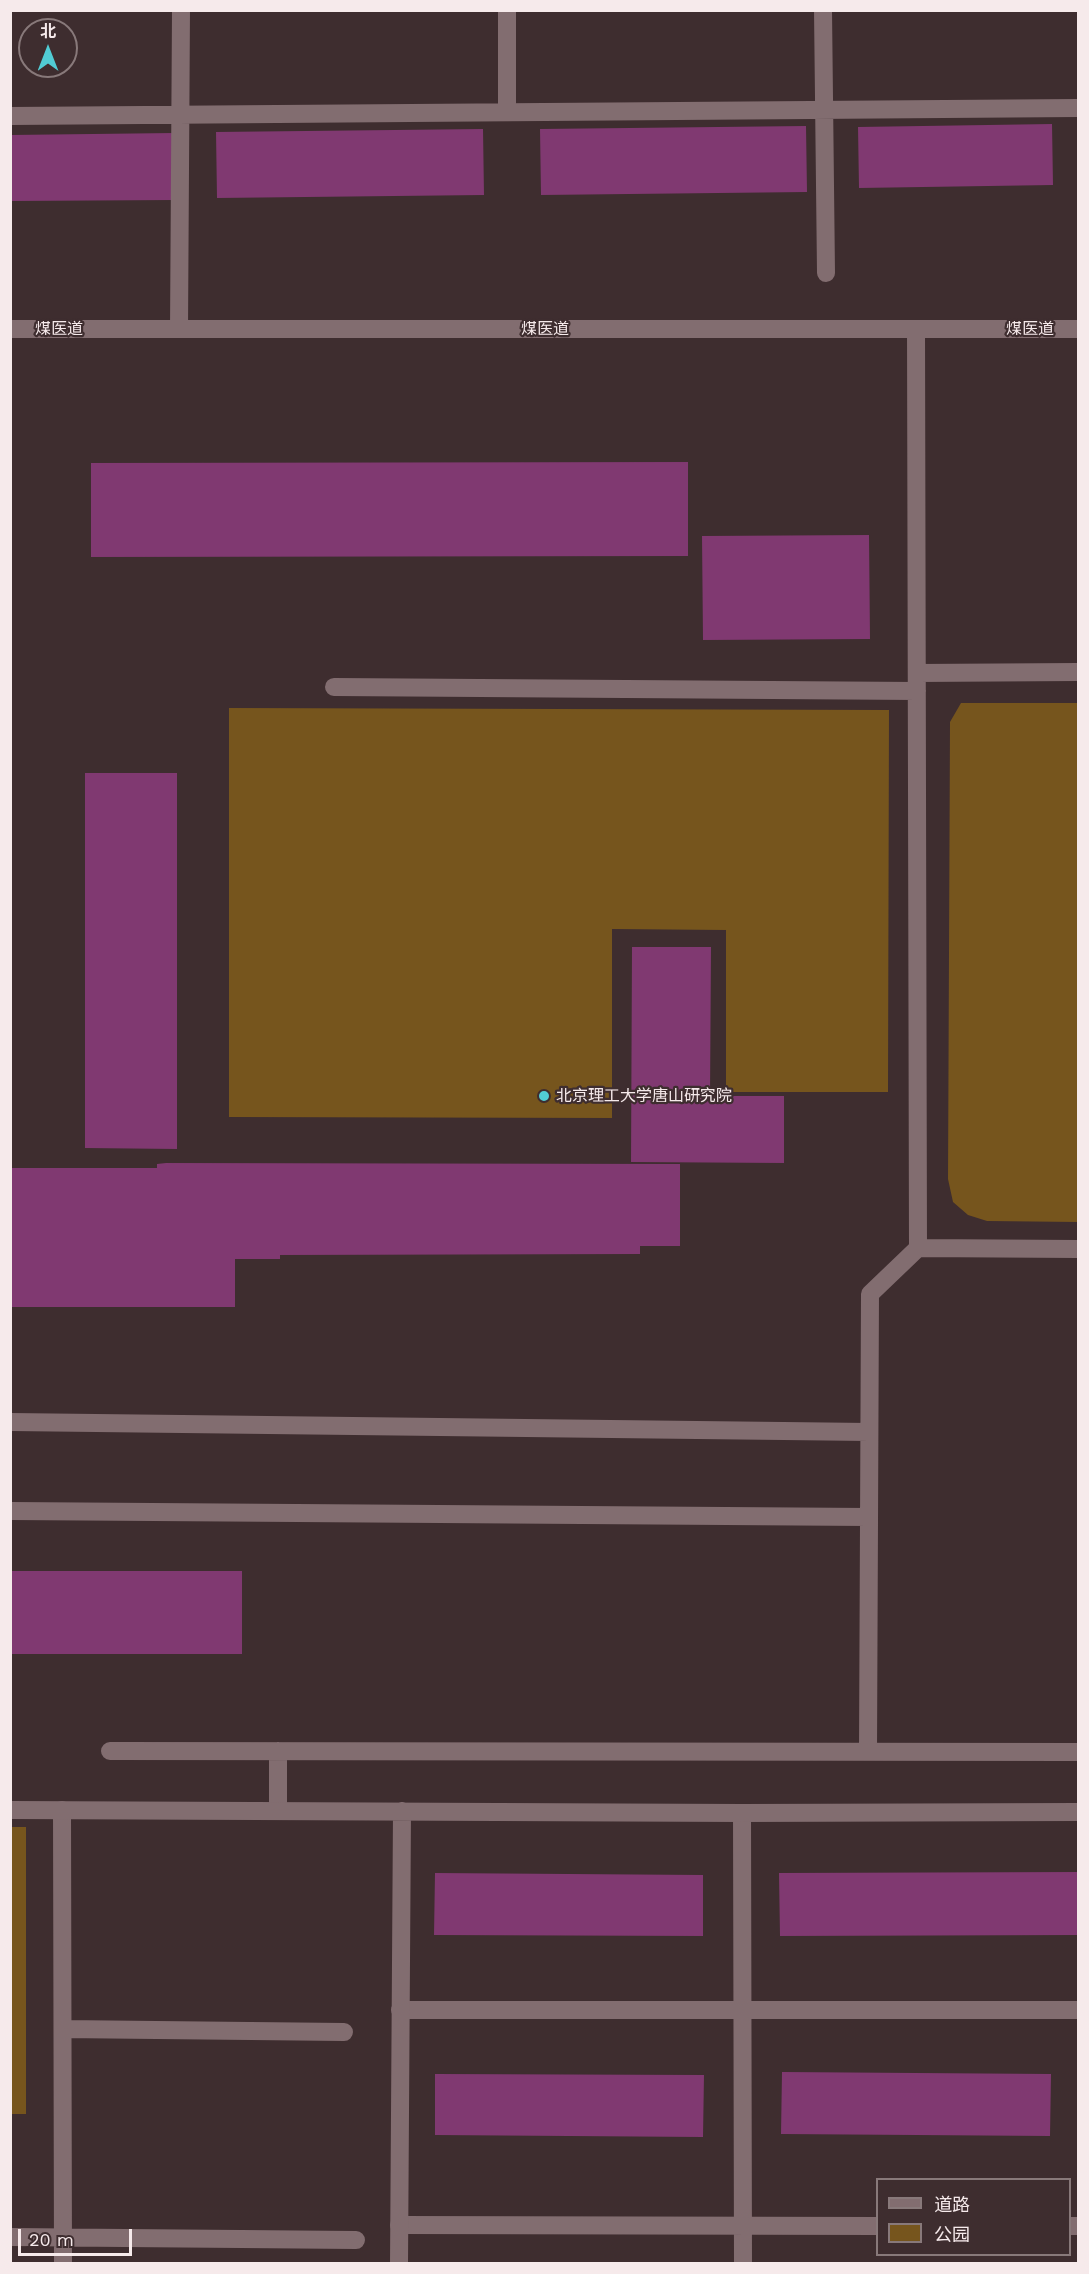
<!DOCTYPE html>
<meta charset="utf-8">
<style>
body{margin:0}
#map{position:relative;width:1089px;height:2274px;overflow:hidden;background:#3e2d2f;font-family:"Work Sans","Noto Sans SC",sans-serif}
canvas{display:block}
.frame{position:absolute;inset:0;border:12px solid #f6eaeb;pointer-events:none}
.legend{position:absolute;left:876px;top:2178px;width:195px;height:78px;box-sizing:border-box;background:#3e2d2f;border:2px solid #88797a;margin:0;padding:8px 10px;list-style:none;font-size:18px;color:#f6eaeb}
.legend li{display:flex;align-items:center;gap:12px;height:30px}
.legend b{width:30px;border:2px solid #88797a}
.north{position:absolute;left:18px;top:18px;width:60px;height:60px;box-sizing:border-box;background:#3e2d2f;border:2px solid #88797a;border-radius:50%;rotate:0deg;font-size:16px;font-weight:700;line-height:24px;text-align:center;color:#f6eaeb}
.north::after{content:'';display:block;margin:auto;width:21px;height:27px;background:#51ccd4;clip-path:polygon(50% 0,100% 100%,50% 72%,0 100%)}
.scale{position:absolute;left:18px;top:2229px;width:114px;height:27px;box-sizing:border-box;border:3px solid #f6eaeb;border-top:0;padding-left:8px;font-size:18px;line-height:21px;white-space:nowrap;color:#f6eaeb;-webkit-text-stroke:4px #3e2d2f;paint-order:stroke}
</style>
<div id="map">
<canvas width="1089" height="2274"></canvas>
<div class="frame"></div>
<ul class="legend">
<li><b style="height:8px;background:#826d70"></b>道路</li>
<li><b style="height:16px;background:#76551d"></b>公园</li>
</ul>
<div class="north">北</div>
<div class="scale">20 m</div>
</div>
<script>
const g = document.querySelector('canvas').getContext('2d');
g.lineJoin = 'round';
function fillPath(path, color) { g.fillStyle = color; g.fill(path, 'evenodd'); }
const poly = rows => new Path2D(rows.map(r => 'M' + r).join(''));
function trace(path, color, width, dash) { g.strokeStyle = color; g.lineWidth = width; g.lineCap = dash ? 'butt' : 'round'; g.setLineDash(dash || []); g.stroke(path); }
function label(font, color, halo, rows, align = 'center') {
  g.font = font + ' "Work Sans","Noto Sans SC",sans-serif'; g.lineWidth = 4.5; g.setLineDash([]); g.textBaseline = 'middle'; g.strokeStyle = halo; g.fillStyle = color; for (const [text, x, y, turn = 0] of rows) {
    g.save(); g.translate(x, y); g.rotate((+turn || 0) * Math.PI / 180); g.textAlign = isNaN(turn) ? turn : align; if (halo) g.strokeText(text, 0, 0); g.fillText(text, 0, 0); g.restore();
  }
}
const green = poly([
 [961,703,1078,703,1078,1222,987,1221,968,1215,953,1202,948,1179,950,722],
 [229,708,889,710,888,1092,726,1092,726,930,612,929,612,1118,229,1117],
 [11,1827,26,1827,26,2114,11,2114]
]);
const building = poly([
 [1052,124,1053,185,859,188,858,127],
 [806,126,807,192,541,195,540,129],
 [483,129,484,195,217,198,216,132],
 [174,133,175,200,10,201,10,135],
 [688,462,688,556,91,557,91,463],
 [869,535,870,639,703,640,702,536],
 [85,773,177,773,177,1149,85,1148],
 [632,947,711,947,710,1096,784,1096,784,1163,631,1162],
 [166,1163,680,1164,680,1246,640,1246,640,1254,280,1255,280,1259,235,1259,235,1307,10,1307,10,1168,157,1168,157,1164],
 [10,1571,242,1571,242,1654,10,1654],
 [1078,1872,1078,1935,780,1936,779,1873],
 [435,1873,703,1875,703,1936,434,1935],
 [782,2072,1051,2074,1050,2136,781,2134],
 [435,2074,704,2075,703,2137,435,2135]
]);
const service = poly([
 [507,10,507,112],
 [823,10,826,273],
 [10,116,1078,108],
 [179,329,181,10],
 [916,329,918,1248],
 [917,673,1078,672],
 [334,687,917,691],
 [10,1422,869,1432],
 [10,1511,868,1517],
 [110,1751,1078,1752],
 [278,1751,278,1811],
 [868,1752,870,1294,918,1248,1078,1249],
 [62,1810,63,2264],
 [742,1813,743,2264],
 [400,2010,1078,2010],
 [63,2029,344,2032],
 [399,2225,878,2226],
 [1070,2226,1078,2226],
 [10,2237,356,2240]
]);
const minor = poly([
 [10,1810,742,1813,1078,1812],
 [399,2264,402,1811]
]);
const tertiary = poly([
 [10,329,1078,329]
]);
const markers = [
 [544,1096,6,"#51ccd4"]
];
const streetNames = [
 ["煤医道",59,329],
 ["煤医道",545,329],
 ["煤医道",1030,329]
];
const poiNames = [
 ["北京理工大学唐山研究院",556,1096]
];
fillPath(green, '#76551d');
fillPath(building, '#803971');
trace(service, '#826d70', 18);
trace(minor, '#826d70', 18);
trace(tertiary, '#826d70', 18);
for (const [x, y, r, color] of markers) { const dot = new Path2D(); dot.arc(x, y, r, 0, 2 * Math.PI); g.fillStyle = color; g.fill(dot); trace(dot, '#3e2d2f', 2); }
label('16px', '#f6eaeb', '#3e2d2f', streetNames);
label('16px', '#f6eaeb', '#3e2d2f', poiNames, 'left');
</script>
